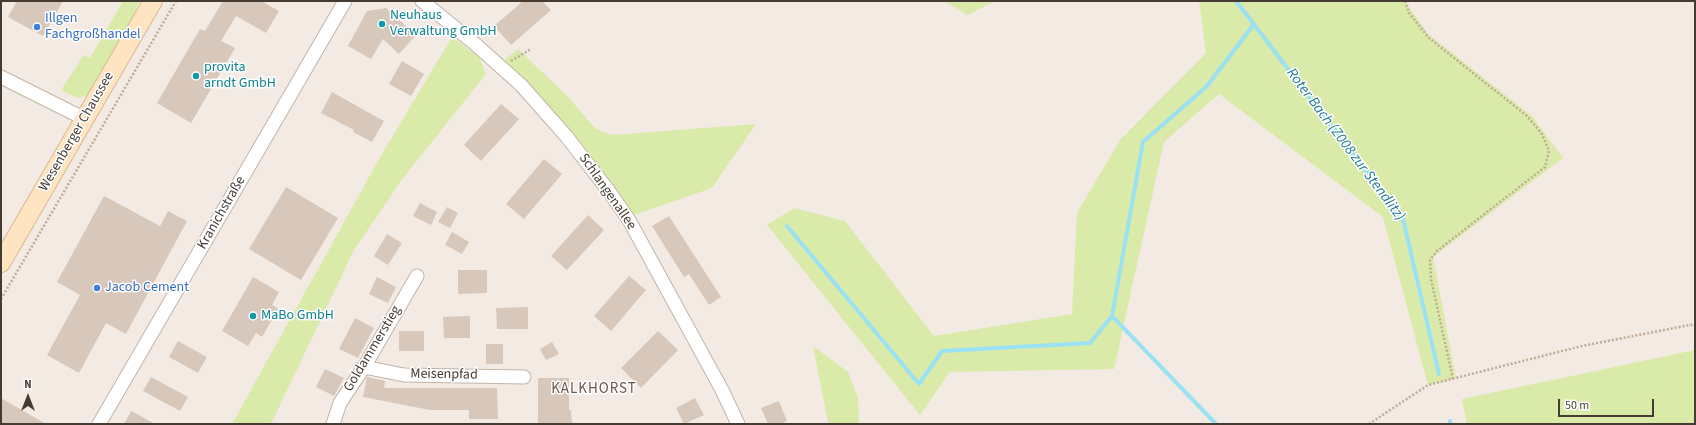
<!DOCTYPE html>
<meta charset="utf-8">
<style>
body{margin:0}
#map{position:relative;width:1696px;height:425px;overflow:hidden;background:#f3ebe3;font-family:"Source Sans 3",sans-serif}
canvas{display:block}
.frame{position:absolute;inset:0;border:2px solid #453b33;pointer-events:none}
.north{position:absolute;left:8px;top:377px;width:40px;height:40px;-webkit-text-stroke:3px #fff;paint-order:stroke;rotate:0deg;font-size:11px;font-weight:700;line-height:16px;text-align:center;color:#453b33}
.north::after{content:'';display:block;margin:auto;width:14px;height:18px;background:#453b33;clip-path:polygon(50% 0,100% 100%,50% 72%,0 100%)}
.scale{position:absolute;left:1558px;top:399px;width:96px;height:18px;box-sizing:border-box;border:2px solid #453b33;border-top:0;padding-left:5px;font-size:12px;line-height:14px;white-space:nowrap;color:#453b33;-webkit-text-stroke:3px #fff;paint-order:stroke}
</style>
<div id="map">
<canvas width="1696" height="425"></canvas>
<div class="frame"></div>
<div class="north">N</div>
<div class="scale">50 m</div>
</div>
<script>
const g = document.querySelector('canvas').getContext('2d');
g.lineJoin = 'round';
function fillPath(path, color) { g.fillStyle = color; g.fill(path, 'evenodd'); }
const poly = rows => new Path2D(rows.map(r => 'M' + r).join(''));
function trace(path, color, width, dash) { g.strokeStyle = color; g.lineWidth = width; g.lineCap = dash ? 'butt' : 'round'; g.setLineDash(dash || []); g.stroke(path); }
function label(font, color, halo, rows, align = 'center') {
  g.font = font + ' "Source Sans 3",sans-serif'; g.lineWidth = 3; g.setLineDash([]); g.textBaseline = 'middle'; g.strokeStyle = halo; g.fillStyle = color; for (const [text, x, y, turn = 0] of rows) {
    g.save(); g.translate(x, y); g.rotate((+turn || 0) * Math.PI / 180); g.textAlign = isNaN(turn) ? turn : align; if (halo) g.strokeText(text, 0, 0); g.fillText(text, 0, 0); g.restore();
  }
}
const green = poly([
 [123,1,139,1,130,27,94,89,85,96,77,98,61,90,84,55,90,58],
 [944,1,995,1,968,15],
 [1199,1,1405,1,1428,34,1532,116,1563,158,1433,257,1456,378,1428,385,1383,217,1219,94,1164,142,1114,369,950,372,920,415,767,225,794,208,845,221,934,336,1072,314,1077,213,1120,140,1206,53],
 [452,37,479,57,486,74,403,178,354,250,271,424,232,424,379,159],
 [518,49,566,95,596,129,612,135,756,124,712,188,631,216,502,62],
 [813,346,848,372,858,397,859,424,836,424,828,422],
 [1695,350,1695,424,1467,424,1462,399]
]);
const stream = poly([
 [1236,1,1403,219,1439,374],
 [787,226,919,384,942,351,1090,343,1112,316],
 [1450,421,1450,424],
 [1216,424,1112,316,1143,142,1207,86,1254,24]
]);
const building = poly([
 [17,1,63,1,43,36,8,17],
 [223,1,261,1,279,11,266,33,236,16,221,41,235,48,191,123,157,103,200,29,205,31],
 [523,1,542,1,551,10,511,45,494,26],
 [386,8,416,35,399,54,383,39,371,59,348,46,367,11],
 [402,61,424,74,411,96,389,84],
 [332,92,384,121,372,142,353,132,354,130,321,113],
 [501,104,519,119,481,161,464,145],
 [544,159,562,174,524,219,506,204],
 [286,187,338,218,301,280,249,249],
 [104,196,160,226,168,211,187,221,126,334,106,323,79,373,47,355,80,295,57,282],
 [420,203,437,212,431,225,413,216],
 [447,207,458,213,450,228,438,222],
 [588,215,604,230,567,270,551,256],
 [669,216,721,297,709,305,689,274,684,277,652,226],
 [452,232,469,242,462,254,445,245],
 [387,234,402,243,388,265,374,256],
 [458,270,487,270,487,293,458,294],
 [629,276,646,290,611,331,594,316],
 [253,277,279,292,272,305,278,309,262,337,256,333,248,346,222,331],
 [377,277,396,287,388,303,369,294],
 [528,307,528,329,497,329,496,308],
 [470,316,470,338,444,338,443,317],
 [355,318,374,328,358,358,339,349],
 [399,331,424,331,424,351,399,351],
 [658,331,678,350,641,388,621,368],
 [178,341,207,357,198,373,169,357],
 [552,342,559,354,546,360,540,349],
 [486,344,503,344,503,364,486,364],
 [325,369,344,378,334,396,316,387],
 [151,377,188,397,180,411,143,391],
 [367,377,385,381,384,388,497,388,498,419,469,419,469,410,430,410,363,397],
 [538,378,569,378,569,410,571,410,572,424,538,424],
 [1,398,46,424,1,424],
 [695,398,704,415,684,424,676,408],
 [779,401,787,421,780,424,768,424,761,408],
 [131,411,137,414,155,424,124,424]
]);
const path = poly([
 [1405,1,1409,13,1429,38,1527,116,1542,134,1549,151,1545,167,1437,251,1430,260,1431,279,1453,379],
 [511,61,531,49],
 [1,299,176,1],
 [1369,424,1428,385,1582,346,1695,324]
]);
const minor = poly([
 [422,1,474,43,521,85,567,137,608,190,629,220,722,390,738,424],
 [1,77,85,119],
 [364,367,404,375,524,377],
 [99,424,345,1],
 [333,424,340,403,364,367,417,276]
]);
const secondary = poly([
 [1,263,153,1]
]);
const markers = [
 [382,24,4,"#0f9aa8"],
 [37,27,4,"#3f7fe0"],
 [196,76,4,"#0f9aa8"],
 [97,288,4,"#3f7fe0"],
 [253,316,4,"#0f9aa8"]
];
const cultureNames = [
 ["Neuhaus",390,16],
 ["Verwaltung GmbH",390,32],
 ["provita",204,68],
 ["arndt GmbH",204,84],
 ["MaBo GmbH",261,316]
];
const shopNames = [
 ["Illgen",45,19],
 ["Fachgroßhandel",45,35],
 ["Jacob Cement",105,288]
];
const streetNames = [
 ["Wesenberger Chaussee",77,132,-60],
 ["Schlangenallee",607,192,55],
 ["Kranichstraße",222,213,-60],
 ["Goldammerstieg",373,349,-59],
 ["Meisenpfad",444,375,1]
];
const waterNames = [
 ["Roter Bach (Z008 zur Stendlitz)",1345,145,53]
];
const neighbourhoodNames = [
 ["KALKHORST",594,390]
];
fillPath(green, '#d9eaa9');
trace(stream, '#9be1f4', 4);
fillPath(building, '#d8c7bb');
trace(minor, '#c2b4a8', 15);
trace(secondary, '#d9b992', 20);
trace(path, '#c1aa96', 2.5, [2, 2]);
trace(minor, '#fff', 13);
trace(secondary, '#ffe4c1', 18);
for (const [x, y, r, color] of markers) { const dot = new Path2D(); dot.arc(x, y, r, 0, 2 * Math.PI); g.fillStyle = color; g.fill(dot); trace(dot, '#fff', 1.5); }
label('14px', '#0d838f', '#fff', cultureNames, 'left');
label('14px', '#366cbe', '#fff', shopNames, 'left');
label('14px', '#453b33', '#fff', streetNames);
label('italic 15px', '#237b96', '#fff', waterNames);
g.letterSpacing = '1px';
label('15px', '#68564a', '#fff', neighbourhoodNames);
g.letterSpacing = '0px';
</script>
